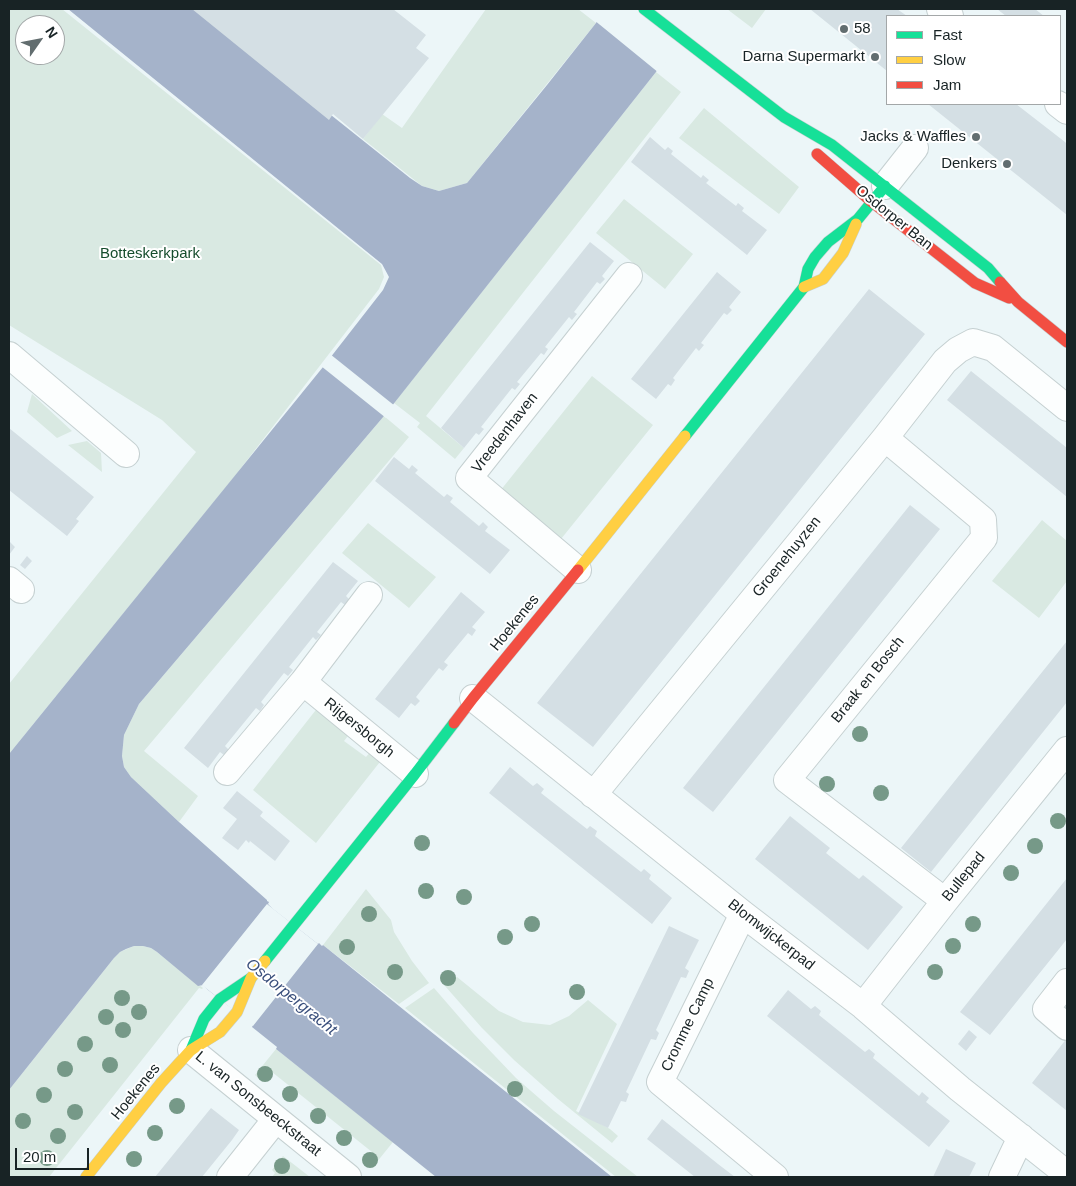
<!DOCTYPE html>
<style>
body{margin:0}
#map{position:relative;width:1076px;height:1186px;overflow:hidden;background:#ecf6f8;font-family:Arial,sans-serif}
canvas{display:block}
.frame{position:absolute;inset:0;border:10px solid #182325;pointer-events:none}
.legend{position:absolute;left:886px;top:15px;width:175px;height:90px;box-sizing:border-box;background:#fff;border:1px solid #a3a7a8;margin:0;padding:6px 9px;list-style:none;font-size:15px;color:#182325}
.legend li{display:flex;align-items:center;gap:10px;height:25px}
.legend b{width:25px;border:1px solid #a3a7a8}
.north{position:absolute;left:15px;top:15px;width:50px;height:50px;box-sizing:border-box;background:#fff;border:1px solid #a3a7a8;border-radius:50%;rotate:57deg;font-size:14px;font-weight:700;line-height:20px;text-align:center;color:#182325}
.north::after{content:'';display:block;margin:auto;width:18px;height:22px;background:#626d6f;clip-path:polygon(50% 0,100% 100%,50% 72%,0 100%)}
.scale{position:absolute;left:15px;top:1148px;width:74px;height:22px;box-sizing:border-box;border:2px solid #182325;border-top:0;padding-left:6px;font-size:15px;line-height:18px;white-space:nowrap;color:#182325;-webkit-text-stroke:4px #fff;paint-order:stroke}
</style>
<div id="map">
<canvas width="1076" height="1186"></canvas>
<div class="frame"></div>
<ul class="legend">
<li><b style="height:6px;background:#16e098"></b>Fast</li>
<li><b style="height:6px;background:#ffcf43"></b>Slow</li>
<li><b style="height:6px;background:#f24e42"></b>Jam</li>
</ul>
<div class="north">N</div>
<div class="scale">20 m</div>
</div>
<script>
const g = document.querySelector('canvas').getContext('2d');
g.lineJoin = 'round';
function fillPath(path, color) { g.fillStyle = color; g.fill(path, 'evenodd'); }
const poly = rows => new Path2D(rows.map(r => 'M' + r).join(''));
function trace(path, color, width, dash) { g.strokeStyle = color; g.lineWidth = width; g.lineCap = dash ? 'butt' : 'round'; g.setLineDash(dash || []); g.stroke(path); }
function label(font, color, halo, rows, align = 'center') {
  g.font = font + ' Arial,sans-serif'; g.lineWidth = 4; g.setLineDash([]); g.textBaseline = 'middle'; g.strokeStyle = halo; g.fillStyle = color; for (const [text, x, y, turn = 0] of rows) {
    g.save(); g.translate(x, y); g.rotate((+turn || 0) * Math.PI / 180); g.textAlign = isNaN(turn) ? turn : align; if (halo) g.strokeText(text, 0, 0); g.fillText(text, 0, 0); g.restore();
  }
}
const green = poly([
 [9,9,62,9,381,265,384,277,379,289,231,481,9,754,9,684,196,452,162,420,9,325],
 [25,25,55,25,55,55,25,55],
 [486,9,578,9,596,23,467,183,439,191,422,186,363,139,382,114,402,128],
 [727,9,766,9,752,28],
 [656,72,681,92,426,416,464,448,455,459,417,427,420,423,394,403],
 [704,108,799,187,779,214,679,138],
 [624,199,693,254,665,289,596,233],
 [592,376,653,425,561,539,500,491],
 [32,394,72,431,57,438,27,412],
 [384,416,409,437,144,751,198,796,179,822,131,777,124,767,122,756,124,735,139,704],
 [87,441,101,453,102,472,68,445],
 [1042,520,1067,541,1067,581,1039,618,992,581],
 [368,523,436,577,409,608,342,553],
 [319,706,351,732,344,741,366,757,372,750,383,758,316,843,253,790],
 [366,889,391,920,394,932,412,961,429,983,399,1004,323,945],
 [134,946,143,946,151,948,157,952,198,985,199,985,203,988,202,989,199,988,49,1177,9,1177,9,1090,114,958,120,952],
 [457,977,499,1011,523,1022,550,1025,569,1016,588,1000,617,1024,576,1111,610,1129,618,1136,612,1143,558,1099,514,1060,482,1028,445,986],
 [434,988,473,1033,516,1078,554,1111,638,1177,616,1177,405,1008],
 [276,1049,393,1142,372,1168,364,1162,372,1152,272,1072,263,1082,255,1075],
 [283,1156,310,1177,272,1177,275,1173,272,1170]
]);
const water = poly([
 [68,9,198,9,410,178,422,186,439,191,467,183,547,85,596,23,605,9,696,9,656,72,384,416,139,704,124,735,122,756,124,767,131,777,179,822,267,900,267,901,269,902,268,904,273,909,318,944,319,943,322,946,323,945,612,1177,436,1177,276,1049,277,1047,252,1027,253,1025,208,990,203,985,198,986,157,952,151,948,143,946,134,946,126,949,120,952,114,958,9,1090,9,754,323,367,383,290,389,277,382,264]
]);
const pier = poly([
 [602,9,698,9,659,73,594,20],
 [330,354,395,406,386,418,321,366],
 [267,904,318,944,253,1026,202,985]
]);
const building = poly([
 [192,9,393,9,426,35,416,48,429,58,363,139,333,114,329,120],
 [810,9,897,9,907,16,887,16,887,71],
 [997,9,1035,9,1044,16,1006,16],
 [928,104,1016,104,1065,142,1067,144,1067,215],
 [650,137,665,150,668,147,673,151,671,154,701,178,703,175,709,180,706,183,736,206,738,203,744,208,742,211,767,230,747,255,631,162],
 [590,242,614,261,602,276,605,279,600,284,597,282,574,312,577,314,572,320,569,317,545,347,548,349,544,355,541,353,517,382,520,384,515,390,512,388,481,427,484,429,479,435,476,433,464,448,441,428],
 [717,272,741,292,729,307,732,310,727,315,724,313,701,343,704,345,699,351,696,348,673,378,675,380,671,386,668,384,656,399,631,379],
 [869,289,925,334,593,747,537,703],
 [971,371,1067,448,1067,497,947,400],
 [9,428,94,497,76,519,79,521,67,536,9,490],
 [394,457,409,469,412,465,418,470,415,473,444,497,447,494,453,498,450,502,479,526,483,522,488,527,485,531,510,550,490,574,375,481],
 [910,505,940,529,713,812,683,788],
 [10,542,15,547,9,555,9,544],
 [27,556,32,561,25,569,20,565],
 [333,562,358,581,346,596,349,599,345,605,341,602,317,632,321,635,316,640,313,637,289,667,293,670,288,676,284,673,261,702,264,705,260,711,256,708,225,746,229,750,224,755,220,752,208,768,184,748],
 [461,592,485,612,472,627,476,630,472,636,468,633,444,662,448,665,443,671,439,668,416,697,420,701,415,706,411,703,399,718,375,699],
 [1067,641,1067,702,931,872,901,848],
 [510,767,533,786,537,783,544,789,541,793,587,829,590,826,597,831,595,836,641,872,644,869,651,875,649,879,672,898,652,924,489,793],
 [237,791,263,812,260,816,290,841,275,861,250,841,249,843,246,840,238,850,222,838,237,819,223,808],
 [790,816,830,848,826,853,859,879,863,875,903,907,868,950,755,859],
 [1067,878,1067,939,990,1035,960,1012],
 [669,926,699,940,685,968,689,971,686,978,681,977,656,1030,659,1033,656,1040,651,1039,626,1092,629,1094,626,1102,621,1101,608,1128,578,1114],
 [788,990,811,1009,815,1006,821,1011,819,1015,865,1052,869,1049,875,1054,873,1058,919,1096,922,1092,929,1098,926,1102,950,1121,929,1147,767,1016],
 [969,1030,977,1037,966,1051,958,1044],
 [1067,1038,1067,1111,1032,1083],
 [211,1108,239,1130,232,1140,202,1177,155,1177],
 [662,1119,718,1164,735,1177,695,1177,647,1139],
 [946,1149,976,1163,969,1177,933,1177]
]);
const street = poly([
 [940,9,950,16],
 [1058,104,1067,111],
 [885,186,915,148],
 [9,355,126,454],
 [885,438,983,520,984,538,787,780,945,901],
 [578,570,469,478,629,276],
 [9,580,21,590],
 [303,682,415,774],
 [473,698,743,914,863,1006,960,1089,1067,1174],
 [227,772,303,682,369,595],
 [593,795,885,438,945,361,958,350,973,342,993,348,1067,408],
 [743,914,660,1082,775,1177],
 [1067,982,1046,1009,1067,1027],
 [863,1006,945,901,1067,750],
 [191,1050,348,1177],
 [230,1177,276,1119],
 [1002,1177,1021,1137]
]);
const fast = poly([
 [644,9,784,117,832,145,988,268,1000,282],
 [685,436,804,287,808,269,815,257,828,242,858,219,885,186],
 [265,961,415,774,454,723],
 [191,1050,204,1019,220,999,251,978]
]);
const slow = poly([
 [804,287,823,279,843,253,856,224],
 [578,570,685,436],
 [86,1177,161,1083,191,1050,220,1032,237,1012,251,978,265,961]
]);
const jam = poly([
 [817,154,872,202,975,283,1009,298],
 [1000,282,1018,302,1067,342],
 [454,723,473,698,578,570]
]);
const trees = [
 [860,734],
 [827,784],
 [881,793],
 [1058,821],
 [422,843],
 [1035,846],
 [1011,873],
 [426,891],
 [464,897],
 [369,914],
 [532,924],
 [973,924],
 [505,937],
 [953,946],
 [347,947],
 [395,972],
 [935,972],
 [448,978],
 [577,992],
 [122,998],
 [139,1012],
 [106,1017],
 [123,1030],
 [85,1044],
 [110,1065],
 [65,1069],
 [265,1074],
 [515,1089],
 [290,1094],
 [44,1095],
 [177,1106],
 [75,1112],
 [318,1116],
 [23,1121],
 [155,1133],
 [58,1136],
 [344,1138],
 [47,1158],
 [134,1159],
 [370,1160],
 [282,1166]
];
const markers = [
 [844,29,5,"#626d6f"],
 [875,57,5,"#626d6f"],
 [976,137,5,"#626d6f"],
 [1007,164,5,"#626d6f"]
];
const poiNames = [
 ["58",854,29,"left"],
 ["Darna Supermarkt",865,57],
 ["Jacks & Waffles",966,137],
 ["Denkers",997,164]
];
const streetNames = [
 ["Osdorper Ban",894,218,39],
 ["Vreedenhaven",505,433,-52],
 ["Groenehuyzen",787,557,-51],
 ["Hoekenes",515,623,-51],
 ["Braak en Bosch",868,680,-51],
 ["Rijgersborgh",359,728,39],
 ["Bullepad",964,877,-51],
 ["Blomwijckerpad",771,935,38],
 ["Cromme Camp",688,1025,-64],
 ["Hoekenes",136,1092,-51],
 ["L. van Sonsbeeckstraat",258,1104,39]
];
const parkNames = [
 ["Botteskerkpark",150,254]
];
const waterNames = [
 ["Osdorpergracht",291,997,39]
];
fillPath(green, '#d9e9e2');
fillPath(water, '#a5b3ca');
fillPath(pier, '#ecf6f8');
fillPath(building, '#d4dfe4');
trace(street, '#c5d0d1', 28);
trace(fast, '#c5d0d1', 12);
trace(slow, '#c5d0d1', 12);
trace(jam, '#c5d0d1', 12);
trace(street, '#fcfefe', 26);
trace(fast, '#16e098', 11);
trace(slow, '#ffcf43', 11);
trace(jam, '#f24e42', 11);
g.fillStyle = '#769988';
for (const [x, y] of trees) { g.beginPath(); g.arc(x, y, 8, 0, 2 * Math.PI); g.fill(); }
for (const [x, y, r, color] of markers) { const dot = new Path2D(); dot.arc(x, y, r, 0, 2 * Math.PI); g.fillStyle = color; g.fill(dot); trace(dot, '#fff', 2); }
label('15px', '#182325', '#fff', poiNames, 'right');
label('15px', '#182325', '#fff', streetNames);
label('15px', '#164d2d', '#fff', parkNames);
label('italic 16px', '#3a4f7c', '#fff', waterNames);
</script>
